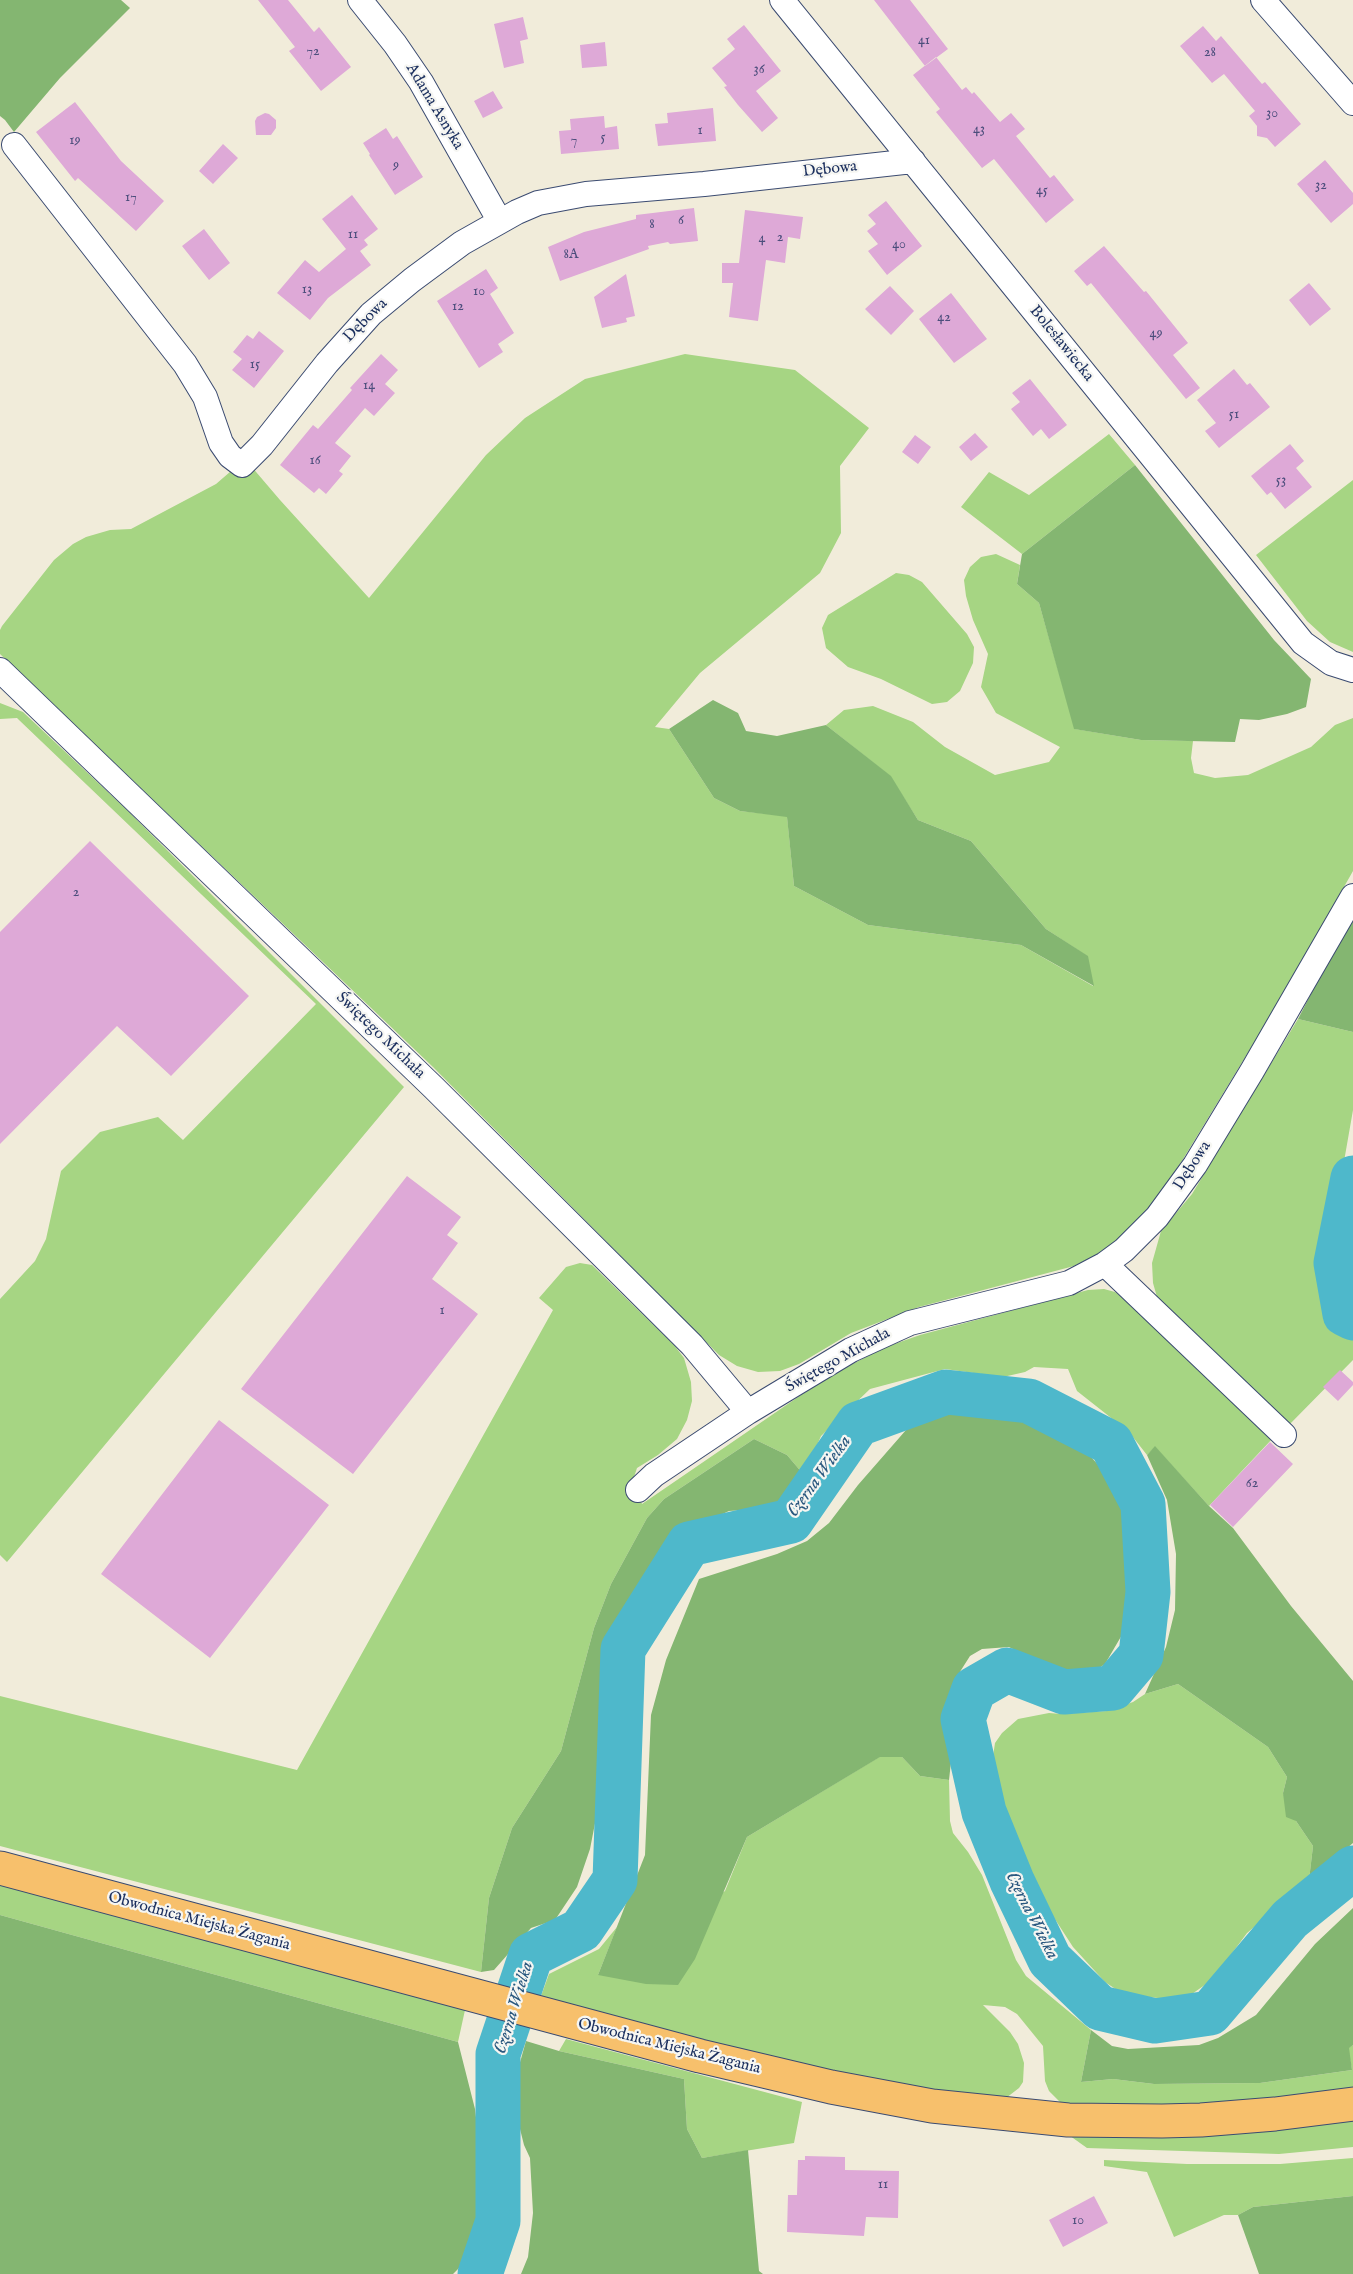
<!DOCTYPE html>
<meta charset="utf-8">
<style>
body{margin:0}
canvas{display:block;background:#f1ecda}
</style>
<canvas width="1353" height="2274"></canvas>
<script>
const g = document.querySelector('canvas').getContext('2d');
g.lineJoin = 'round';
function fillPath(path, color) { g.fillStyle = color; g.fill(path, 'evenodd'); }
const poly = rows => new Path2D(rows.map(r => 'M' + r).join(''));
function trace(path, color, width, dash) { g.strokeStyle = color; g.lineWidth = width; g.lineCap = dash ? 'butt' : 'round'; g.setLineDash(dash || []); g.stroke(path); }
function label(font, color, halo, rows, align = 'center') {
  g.font = font + ' "IM FELL English",serif'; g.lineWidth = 4.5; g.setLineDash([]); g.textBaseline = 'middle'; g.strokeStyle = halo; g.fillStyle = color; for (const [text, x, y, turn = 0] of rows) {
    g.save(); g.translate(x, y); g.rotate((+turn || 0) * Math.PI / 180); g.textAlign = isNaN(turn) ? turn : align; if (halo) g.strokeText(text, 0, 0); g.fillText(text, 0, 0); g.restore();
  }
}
const green = poly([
 [685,354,795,370,869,428,840,466,841,533,820,573,700,673,655,727,669,729,714,798,740,811,787,816,794,886,868,925,1021,945,1093,986,1087,956,1046,929,971,841,918,820,890,776,826,725,844,710,873,706,913,722,945,747,995,775,1049,762,1060,747,996,713,981,687,988,654,973,620,966,596,964,580,970,567,981,557,996,554,1020,565,1017,584,1039,603,1075,729,1141,740,1193,741,1191,758,1194,773,1215,778,1248,775,1311,747,1335,725,1353,718,1353,871,1277,1005,1166,1187,1131,1228,1110,1249,1074,1266,919,1307,851,1333,799,1364,780,1371,758,1372,737,1366,719,1355,433,1067,0,654,0,630,2,626,54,560,73,544,86,537,110,530,131,529,216,484,245,459,280,500,369,598,486,455,525,418,585,379],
 [1109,434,1135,465,1022,554,961,507,989,472,1029,495],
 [1353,480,1353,652,1330,642,1307,621,1256,555],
 [896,573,909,575,922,582,967,634,974,647,973,663,960,691,947,702,932,704,881,679,848,667,826,648,822,628,828,615],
 [0,703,23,712,128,811,404,1087,7,1562,0,1555,0,1299,35,1261,46,1239,61,1171,100,1132,158,1117,183,1140,316,1004,19,720,17,718,0,719],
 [1298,1019,1353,1032,1353,1110,1321,1293,1324,1308,1341,1332,1353,1339,1353,1360,1287,1427,1165,1308,1157,1297,1153,1283,1152,1263,1161,1231,1192,1194],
 [580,1263,592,1265,674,1345,684,1358,691,1382,692,1401,687,1420,677,1439,658,1455,637,1468,633,1480,642,1504,801,1395,843,1369,883,1348,920,1335,1088,1290,1104,1289,1115,1292,1128,1301,1273,1438,1209,1506,1155,1447,1147,1455,1129,1432,1077,1391,1068,1369,1034,1367,1025,1372,1003,1377,945,1369,870,1389,821,1436,804,1475,787,1455,754,1439,664,1499,647,1518,611,1584,594,1628,561,1751,512,1828,489,1898,481,1972,0,1846,0,1696,297,1770,553,1310,539,1298,566,1267],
 [1178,1684,1268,1747,1287,1777,1283,1793,1296,1821,1313,1846,1309,1880,1247,1933,1212,1980,1189,1996,1175,2000,1123,1994,1105,1982,1073,1947,1038,1893,1001,1813,990,1776,995,1743,1002,1733,1018,1719,1049,1713,1061,1714,1107,1711,1133,1702,1145,1694],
 [881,1756,902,1757,920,1776,949,1780,950,1821,953,1833,968,1852,982,1875,1016,1960,1026,1976,1091,2030,1081,2082,1113,2079,1154,2084,1260,2083,1352,2070,1348,2048,1353,2045,1353,2091,1243,2104,1069,2106,1060,2102,1049,2091,1045,2081,1043,2046,1017,2014,1005,2007,983,2005,1010,2032,1018,2044,1024,2063,1023,2082,1019,2088,1006,2098,999,2100,857,2079,623,2020,541,1996,549,1974,599,1949,617,1927,598,1975,725,1891,747,1837],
 [0,1883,465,2010,458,2042,0,1915],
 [566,2039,802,2102,794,2143,702,2158,687,2129,684,2079,559,2051],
 [1353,2118,1353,2147,1279,2154,1087,2148,1066,2133],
 [1353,2158,1353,2196,1253,2207,1238,2215,1224,2215,1174,2237,1147,2172,1104,2166,1104,2160,1187,2164,1280,2164]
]);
const forest = poly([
 [0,0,121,0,130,8,60,78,14,132,5,120,0,116],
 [1135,465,1274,640,1311,679,1306,707,1287,714,1259,720,1240,719,1235,742,1141,740,1074,729,1039,603,1017,584,1022,554],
 [713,700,738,713,746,731,777,736,826,725,891,776,918,820,971,841,1046,929,1088,956,1094,986,1021,945,868,925,794,886,787,817,740,811,714,798,669,729],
 [1353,916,1353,1032,1298,1019,1340,938],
 [957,1410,999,1413,1054,1428,1079,1444,1114,1482,1128,1516,1132,1573,1126,1628,1105,1664,1095,1671,1076,1674,1040,1663,1009,1647,982,1649,970,1656,956,1678,949,1725,952,1753,949,1780,920,1776,902,1757,880,1757,747,1837,695,1959,678,1985,646,1984,598,1975,645,1855,651,1715,666,1660,699,1579,777,1554,807,1541,829,1523,858,1485,913,1422,928,1414],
 [754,1439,787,1455,804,1475,795,1495,769,1508,729,1511,679,1534,649,1569,619,1621,606,1680,606,1737,603,1782,590,1849,577,1887,555,1920,531,1928,494,1970,481,1972,489,1898,512,1828,561,1751,594,1628,611,1584,647,1518,664,1499],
 [1155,1446,1209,1506,1233,1528,1291,1606,1353,1681,1353,1843,1309,1880,1313,1846,1296,1821,1286,1817,1283,1793,1287,1777,1268,1747,1178,1684,1145,1694,1166,1647,1175,1610,1176,1554,1167,1500,1147,1455],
 [1353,1908,1353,2045,1349,2048,1352,2070,1260,2083,1154,2084,1113,2079,1081,2082,1091,2030,1112,2046,1128,2049,1199,2045,1218,2038,1256,2015,1315,1944],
 [0,1915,458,2042,475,2109,484,2186,477,2239,459,2268,453,2274,0,2274],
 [526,2041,559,2051,684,2079,687,2129,702,2158,748,2150,759,2271,763,2274,521,2274,528,2257,533,2213,530,2158,524,2145,517,2117,519,2066],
 [1353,2196,1353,2274,1259,2274,1238,2215,1253,2207]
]);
const river = poly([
 [1353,1178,1336,1263,1345,1314,1353,1318],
 [480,2274,498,2221,498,2054,531,1955,581,1930,615,1880,623,1649,689,1544,791,1521,858,1424,946,1392,1029,1401,1111,1443,1143,1504,1148,1592,1141,1655,1113,1688,1064,1692,1007,1670,974,1689,963,1719,984,1812,1012,1881,1050,1960,1100,2008,1155,2021,1210,2013,1290,1919,1353,1868]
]);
const building = poly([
 [258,0,288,0,314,32,319,27,351,67,321,91,289,51,295,47],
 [874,0,910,0,948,49,925,66],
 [523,17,528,39,520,41,524,63,504,68,494,24],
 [744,25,781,71,756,91,778,118,762,132,738,105,724,87,727,86,712,68,735,49,727,39],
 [1203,26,1216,41,1221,36,1262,84,1265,82,1301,124,1275,147,1267,138,1257,136,1257,126,1249,116,1255,111,1224,74,1212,83,1180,46],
 [605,42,607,66,582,68,580,45],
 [936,57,962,90,966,87,972,94,974,92,1000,122,1011,113,1025,129,1016,136,1050,178,1054,175,1074,200,1046,223,994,159,982,168,936,112,940,109,913,75],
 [493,91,503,108,483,118,474,101],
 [75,102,121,161,164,201,136,231,78,178,75,181,36,132],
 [713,108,716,141,658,146,655,124,668,123,667,113],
 [265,113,269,114,276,120,276,128,271,135,256,135,255,121,257,117],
 [604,116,605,128,617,126,619,149,561,154,559,131,571,130,570,119],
 [386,128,393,139,397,136,423,177,395,195,369,155,370,154,363,143],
 [223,144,238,158,213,184,199,171],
 [1325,160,1353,193,1353,204,1331,223,1297,184],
 [352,195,378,229,364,240,368,245,360,251,371,265,328,298,310,320,277,293,305,260,319,272,346,249,322,219],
 [886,201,922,246,887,275,868,251,878,244,867,231,876,224,868,215],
 [694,208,698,241,670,244,668,242,648,246,649,249,560,281,548,247,584,232,636,219,636,215],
 [745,210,803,217,800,239,788,237,785,263,766,260,758,321,729,317,733,283,722,283,722,263,739,263],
 [204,229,230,263,209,280,182,246],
 [1104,246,1144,292,1146,291,1188,343,1173,355,1200,388,1186,399,1091,283,1087,286,1074,271],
 [486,269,498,288,490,294,514,333,498,344,503,352,479,368,437,301],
 [626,274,635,316,626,318,627,322,602,328,594,297],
 [1309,283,1331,309,1310,326,1289,300],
 [890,286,914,311,891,335,865,309],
 [951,293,987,339,954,363,919,319],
 [259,331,284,351,254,388,232,370,242,359,233,352,247,335,253,339],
 [381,354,398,370,385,384,395,393,374,416,365,408,335,443,351,456,339,471,343,474,326,494,319,488,314,493,280,465,313,425,318,429,352,390,350,388],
 [1234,369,1247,385,1250,383,1270,407,1219,448,1205,431,1216,423,1197,400],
 [1030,379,1067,425,1049,439,1041,429,1033,436,1011,409,1020,402,1012,393],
 [975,433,988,447,971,461,959,447],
 [915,435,931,447,918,464,902,452],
 [1290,444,1304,461,1296,468,1312,487,1285,509,1271,492,1267,495,1251,476],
 [90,841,249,996,171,1076,117,1026,0,1144,0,932],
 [407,1176,461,1217,447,1235,458,1243,432,1279,478,1314,353,1474,241,1389],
 [1340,1370,1353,1382,1353,1385,1338,1401,1323,1387],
 [219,1420,329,1505,210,1658,101,1574],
 [1270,1442,1293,1464,1233,1527,1210,1505],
 [805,2156,845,2157,845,2170,899,2171,898,2218,866,2217,864,2236,787,2232,788,2195,797,2195,798,2160,805,2160],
 [1094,2196,1108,2223,1063,2247,1049,2220]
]);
const street = poly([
 [360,0,395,44,421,82,499,220],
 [782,0,1303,643,1331,663,1353,670],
 [1263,0,1353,103],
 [14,145,185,364,205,397,221,443,230,456,242,465,262,445,327,363,371,314,412,280,462,243,517,212,538,203,586,194,704,184,913,161],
 [0,670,434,1088,692,1345,748,1412],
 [1105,1264,1284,1435],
 [638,1490,654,1475,748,1412,851,1350,910,1323,1069,1283,1105,1264,1124,1250,1157,1217,1195,1165,1252,1071,1353,896]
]);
const primary = poly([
 [0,1868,700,2056,831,2087,932,2106,1068,2120,1162,2121,1201,2120,1275,2114,1353,2104]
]);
const numberNames = [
 ["41",924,41],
 ["72",313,52],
 ["28",1210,53],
 ["36",759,70],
 ["30",1272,114],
 ["43",979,130],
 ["1",700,131],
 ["5",603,138],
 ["19",75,141],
 ["7",574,141],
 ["9",396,166],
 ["32",1321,186],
 ["45",1042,191],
 ["17",131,198],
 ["6",681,221],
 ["8",652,225],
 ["11",353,235],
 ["2",780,238],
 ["4",762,239],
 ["40",899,245],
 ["8A",571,255],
 ["13",307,290],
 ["10",479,292],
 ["12",458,307],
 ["42",944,318],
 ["49",1156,334],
 ["15",255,365],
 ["14",369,386],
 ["51",1234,415],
 ["16",315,461],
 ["53",1281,481],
 ["2",76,893],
 ["1",442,1311],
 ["62",1252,1484],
 ["11",883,2185],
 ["10",1078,2221]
];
const streetNames = [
 ["Adama Asnyka",434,107,59],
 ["Dębowa",830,170,-6],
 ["Dębowa",366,321,-45],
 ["Bolesławiecka",1061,344,51],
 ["Świętego Michała",380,1036,44],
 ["Dębowa",1193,1166,-57],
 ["Świętego Michała",838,1361,-29],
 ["Obwodnica Miejska Żagania",199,1922,15],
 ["Obwodnica Miejska Żagania",669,2047,14]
];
const waterNames = [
 ["Czerna Wielka",820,1477,-54],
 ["Czerna Wielka",1031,1916,63],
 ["Czerna Wielka",515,2008,-73]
];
fillPath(green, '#a6d583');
fillPath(forest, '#84b671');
trace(river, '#4eb8cb', 45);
fillPath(building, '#dea9d7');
trace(street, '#3b4b71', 26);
trace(primary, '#3b4b71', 35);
trace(street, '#fff', 24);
trace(primary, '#f7c06c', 33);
label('14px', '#4c4e7c', null, numberNames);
label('16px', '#1b2f5e', '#f6f6f2', streetNames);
label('italic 18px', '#2a587f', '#f6f6f2', waterNames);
</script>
